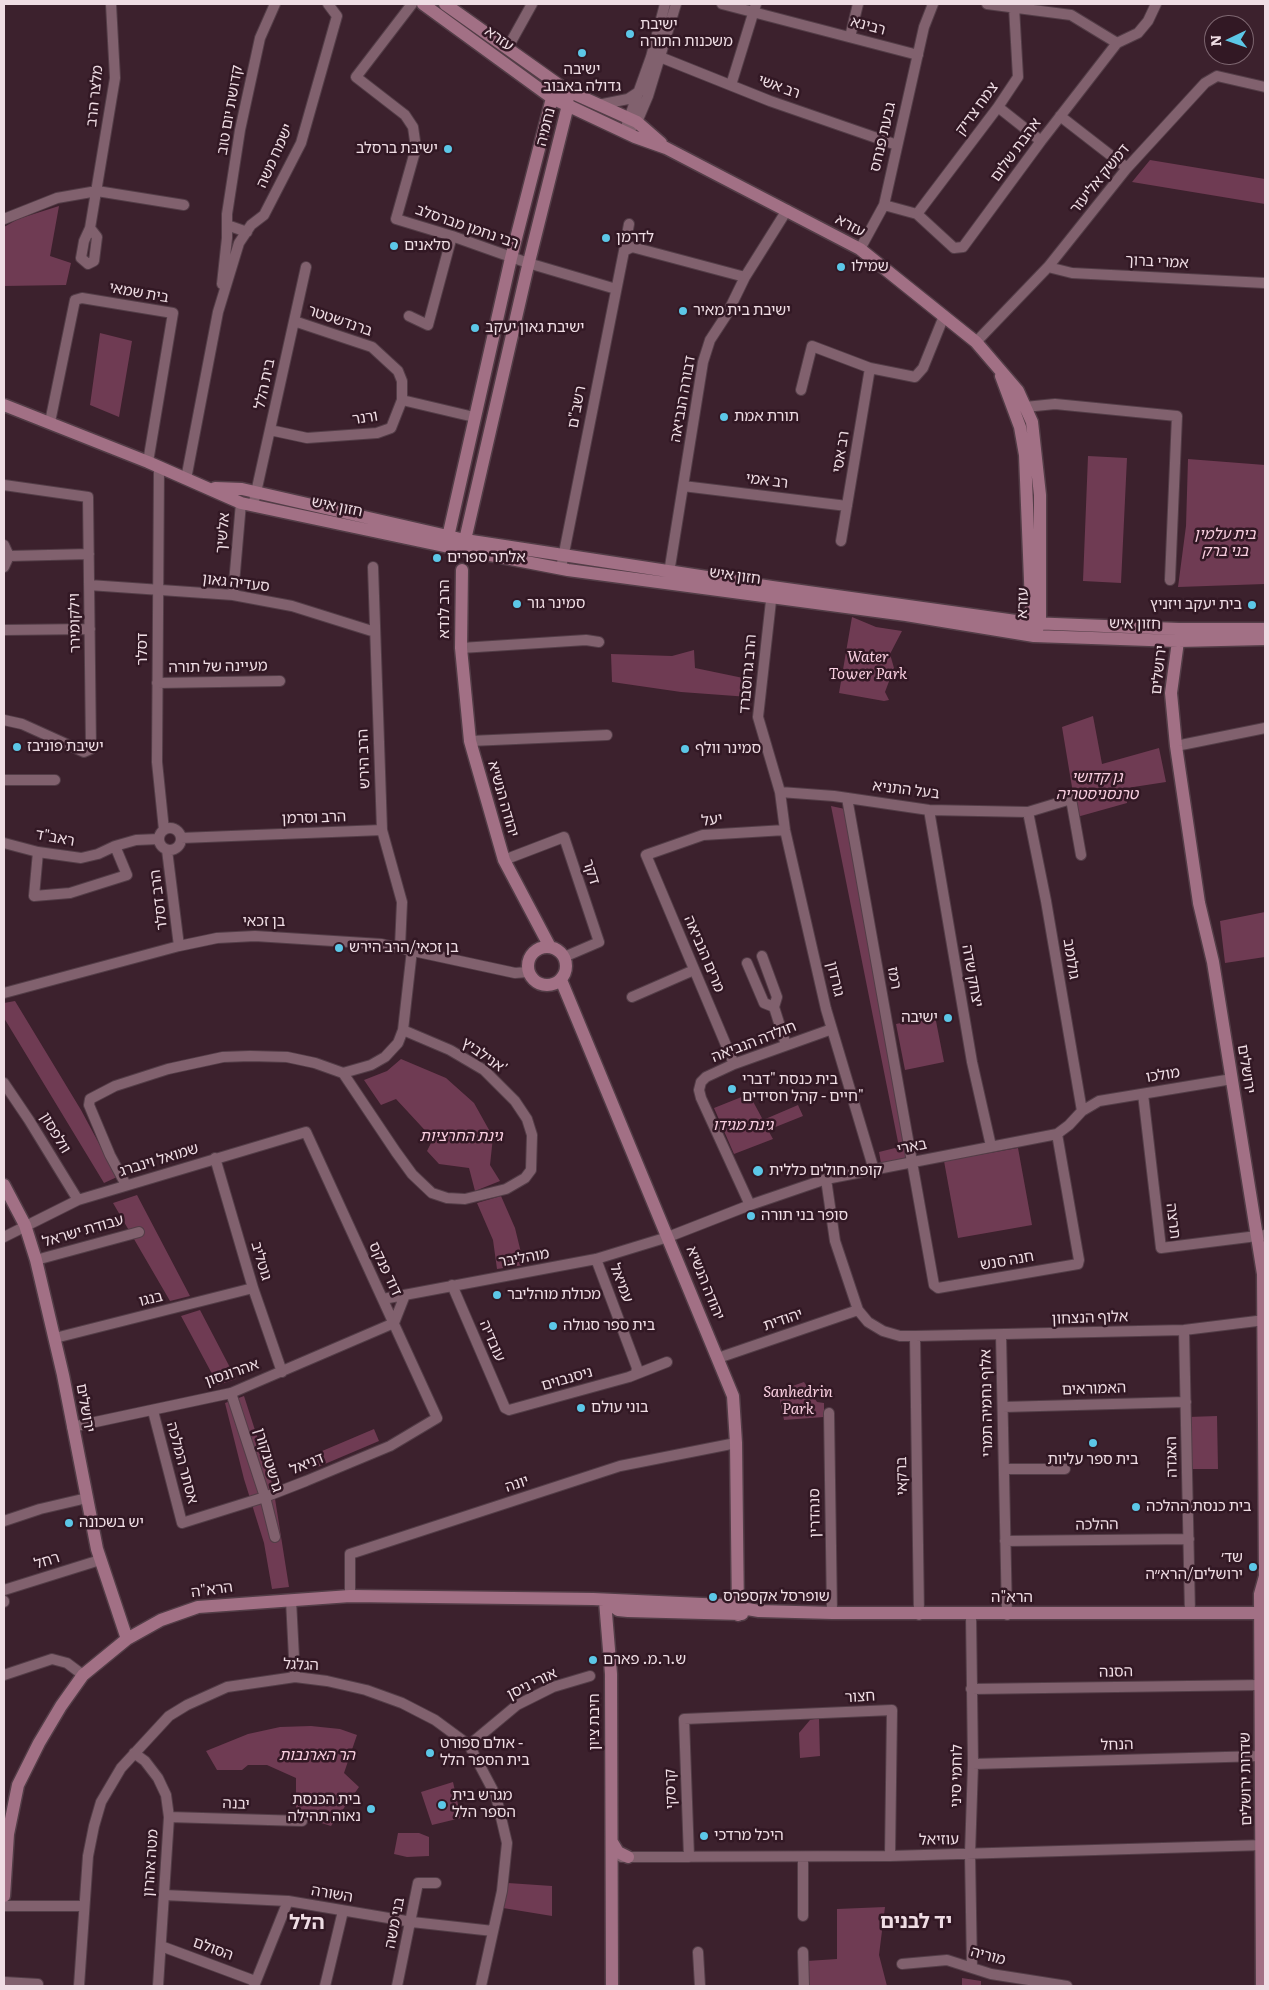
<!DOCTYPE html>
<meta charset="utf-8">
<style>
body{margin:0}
#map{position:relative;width:1269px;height:1990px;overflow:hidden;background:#3c212d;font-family:Literata,serif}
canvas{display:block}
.frame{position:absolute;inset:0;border:5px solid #efdde4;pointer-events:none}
.north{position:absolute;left:1204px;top:15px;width:50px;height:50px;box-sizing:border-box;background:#321824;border:1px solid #7e6771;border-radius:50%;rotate:267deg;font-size:14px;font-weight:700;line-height:20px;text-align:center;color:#efdde4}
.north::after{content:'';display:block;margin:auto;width:18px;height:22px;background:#5cc7e7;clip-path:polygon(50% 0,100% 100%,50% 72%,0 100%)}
</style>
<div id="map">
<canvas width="1269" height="1990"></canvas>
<div class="frame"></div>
<div class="north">N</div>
</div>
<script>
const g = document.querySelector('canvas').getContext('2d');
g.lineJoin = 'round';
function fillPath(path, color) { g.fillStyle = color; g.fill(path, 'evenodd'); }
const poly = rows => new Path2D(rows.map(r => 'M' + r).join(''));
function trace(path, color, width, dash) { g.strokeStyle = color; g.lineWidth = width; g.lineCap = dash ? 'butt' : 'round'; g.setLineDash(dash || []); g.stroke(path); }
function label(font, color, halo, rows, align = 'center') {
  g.font = font + ' Literata,"Noto Sans Hebrew",serif'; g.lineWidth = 5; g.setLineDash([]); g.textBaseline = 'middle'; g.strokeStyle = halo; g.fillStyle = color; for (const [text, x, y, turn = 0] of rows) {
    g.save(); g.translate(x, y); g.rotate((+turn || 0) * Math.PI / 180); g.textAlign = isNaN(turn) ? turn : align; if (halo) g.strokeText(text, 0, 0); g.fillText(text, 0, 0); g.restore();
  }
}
const green = poly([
 [1150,160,1265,179,1265,204,1132,182],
 [59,206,50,256,71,263,66,285,4,286,4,227,18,219],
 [100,333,132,341,119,417,90,405],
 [1088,456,1127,458,1121,583,1083,581],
 [1188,459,1265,465,1265,584,1178,587,1186,526],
 [852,617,876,627,902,631,890,654,894,668,885,692,889,700,884,701,839,693],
 [694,650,695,668,748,679,749,697,681,692,612,682,611,654,672,656],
 [1093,716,1102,764,1159,748,1166,782,1127,788,1127,803,1077,817,1062,727],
 [831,806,845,809,909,1157,881,1163,879,1152,899,1147],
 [1265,912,1265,957,1225,963,1220,921],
 [15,1001,81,1110,117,1177,104,1183,4,1018,4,1003],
 [935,1016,944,1062,905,1070,896,1024],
 [401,1059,446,1078,474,1103,493,1137,490,1165,500,1181,475,1191,469,1168,439,1164,427,1151,433,1139,396,1099,381,1105,364,1080,387,1071],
 [749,1094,763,1120,798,1105,803,1116,768,1130,773,1139,734,1154,714,1108],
 [1018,1148,1032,1225,958,1238,944,1161],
 [137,1195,190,1296,170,1301,113,1203],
 [501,1196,515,1228,524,1265,497,1269,493,1240,477,1203],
 [200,1310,236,1379,218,1385,181,1316],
 [804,1382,817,1402,824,1403,824,1417,784,1420,778,1391],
 [244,1396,273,1486,289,1587,272,1589,264,1543,244,1479,225,1403],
 [1217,1416,1218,1469,1189,1469,1188,1417],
 [374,1429,379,1441,313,1469,308,1457],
 [819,1718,820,1756,800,1758,799,1733,810,1720],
 [311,1726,340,1729,357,1735,344,1773,359,1787,331,1826,296,1815,296,1778,267,1765,248,1765,242,1770,217,1770,206,1751,248,1734,280,1727],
 [453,1782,461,1818,432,1825,421,1792],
 [398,1833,419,1833,429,1837,429,1856,407,1857,394,1854],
 [508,1883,552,1886,552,1916,503,1908],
 [885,1907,879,1955,887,1986,808,1986,807,1961,837,1959,837,1909],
 [962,1978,981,1981,981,1986,962,1986]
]);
const street = poly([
 [412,4,356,77,405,115,413,127,416,148,396,219,452,236,528,263,616,289],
 [722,4,918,55],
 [987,4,1071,15,1117,43],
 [850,37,858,4],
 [507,49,532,4],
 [651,57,660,57,770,101,897,145],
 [731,85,756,4],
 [598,105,628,99,640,91],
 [998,107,1041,141],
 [1060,116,1127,168],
 [627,124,651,57,665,4],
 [626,133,637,122,648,96,676,4],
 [884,205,917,214,954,248,963,247,1041,141,1117,43,1138,33,1148,21,1156,4],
 [917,214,998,107,1018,77,1014,7],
 [4,219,57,198,97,191,184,205],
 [227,225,247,232],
 [90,228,115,78,111,4],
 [90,228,97,237,94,261,88,264,81,258,84,241,90,228],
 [860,249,884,205,924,27,933,4],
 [624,251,629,224],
 [1048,267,1072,273,1265,283],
 [222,284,227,238,227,214,240,130,260,38,275,4],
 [409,316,428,325,452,236],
 [976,342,1048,267,1127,168,1205,83,1217,76,1265,87],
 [801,390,812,346,870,368,915,377,923,368,944,316],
 [402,400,474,417],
 [1025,407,1055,404,1177,416,1170,580],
 [50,422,75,300,82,298,173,313,148,462],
 [270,430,307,438,377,433,391,428,402,400,402,381,398,371,372,347,294,321],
 [159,468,157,762,164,830],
 [186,479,218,312,239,243,251,225,264,215,301,143,337,16,328,4],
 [4,485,88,497,91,749,84,752,22,724,4,720],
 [683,486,847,506],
 [253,506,306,267],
 [841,541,870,368],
 [4,545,9,556,4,567],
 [9,556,89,554],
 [373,567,382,830,402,902,400,947],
 [561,568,624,251,632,247,745,277],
 [668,579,703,362,710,340,727,314,745,277,787,210],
 [89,585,233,595,292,606,375,632],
 [772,592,758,717,780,792,785,830,826,1009,874,1170],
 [233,595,241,503],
 [4,630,90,629],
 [461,648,586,640,599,642],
 [157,683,280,681],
 [470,741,607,735],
 [1176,746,1265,728],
 [4,780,55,780],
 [780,792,834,796,929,810,1028,812,1071,799,1081,855],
 [847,798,934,1285,938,1288,1078,1264,1079,1260,1057,1134],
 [929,810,972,1062,991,1146],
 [1028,812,1046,901,1082,1111],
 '159 839a11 11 0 1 1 22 0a11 11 0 1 1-22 0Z',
 [181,838,382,830],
 [4,843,38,852,81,858,98,854,115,846,136,840,159,839],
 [167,850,179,946],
 [38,852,34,896,70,893,127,875,115,846],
 [504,860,564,837,599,942,564,957],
 [762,956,777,997,774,1007],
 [747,963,764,1003,774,1007,786,1045],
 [4,993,179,946,217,938,255,936,381,944,515,973,528,972],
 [632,997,694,970],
 [734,1064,646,855,703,835,785,830],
 [343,1073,371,1065,385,1057,398,1043,403,1030,412,950],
 [4,1083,29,1120,78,1200],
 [1143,1094,1161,1248,1265,1235],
 [215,1158,253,1288,282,1372],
 [826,1179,835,1241,858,1310,868,1322,883,1331,900,1336,915,1336,1184,1330,1265,1320],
 [126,1185,110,1155,89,1105,90,1099,115,1086,168,1069,223,1057,250,1056,287,1057,315,1063,343,1073,396,1152,412,1174,432,1193,447,1198,465,1199,506,1189,525,1178,531,1170,532,1135,527,1119,515,1101,484,1070,450,1050,403,1030],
 [750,1205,701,1098,699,1090,701,1082,706,1077,734,1064,832,1029],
 [4,1237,78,1200,306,1132,437,1418,390,1446,306,1481,265,1497,182,1523,153,1411],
 [596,1259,637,1368,636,1373],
 [36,1260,139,1232],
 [452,1285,505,1408,509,1410,629,1377,667,1362],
 [383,1299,596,1259,668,1237,750,1205,826,1179,1057,1134,1069,1125,1082,1111,1099,1101,1232,1079],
 [394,1323,405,1295],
 [1184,1330,1190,1614],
 [1001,1335,1007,1615],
 [915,1336,919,1615],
 [55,1338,253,1288],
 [718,1358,858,1310],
 [231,1393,265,1497,275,1537],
 [1003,1407,1186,1402],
 [829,1413,832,1613],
 [72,1427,231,1393,394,1323],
 [1004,1469,1065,1469],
 [4,1521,40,1509,87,1498],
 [1005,1541,1189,1539],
 [4,1590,100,1560],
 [350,1596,350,1554,620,1466,736,1443],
 [291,1600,295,1677],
 [4,1601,4,1602],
 [971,1615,973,1764,970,1854,972,1968],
 [4,1675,52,1659,67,1663,83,1675],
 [971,1689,1261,1685],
 [469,1745,517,1705,553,1687,590,1676],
 [134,1753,145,1761,158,1778,166,1795,169,1817,158,1986],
 [973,1764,1262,1756],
 [169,1817,302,1821],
 [621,1857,890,1856,1265,1845],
 [689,1857,684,1719,892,1710,890,1856],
 [803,1857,803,1916],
 [164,1895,288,1901,412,1922,493,1931],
 [4,1906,84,1906],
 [161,1946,255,1981],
 [698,1952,700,1986],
 [803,1952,804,1986],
 [902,1964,947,1960,991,1974,1067,1986],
 [4,1982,38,1984],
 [79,1986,88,1856,94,1826,101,1802,121,1768,169,1716,187,1705,227,1687,295,1677,327,1681,366,1690,402,1703,435,1720,469,1745,496,1796,507,1843,502,1891,481,1986],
 [254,1986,288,1901],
 [325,1986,343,1911],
 [397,1986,418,1883,436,1883]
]);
const secondary = poly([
 [423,4,552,98,635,137,666,148,860,249,976,342,1018,391,1032,422,1040,495,1040,623,1037,629],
 [445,4,566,90,637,122,661,143],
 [1001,376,1020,427,1025,455,1032,630],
 [4,405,148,462,241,503,458,549,568,570,906,615,1034,636,1178,641,1265,639],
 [215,488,242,489,465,540,772,587,1030,623,1179,629,1265,629],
 [448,537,511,258,552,98,559,94],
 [461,545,465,540,527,270,568,105,566,90],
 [462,570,461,648,470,741,504,860,550,947],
 [1179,634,1171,693,1176,746,1199,903,1213,962,1263,1274,1265,1579],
 '528 966a19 19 0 1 1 38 0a19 19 0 1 1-38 0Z',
 [561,980,733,1396,736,1443,738,1615],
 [4,1185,25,1225,36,1260,63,1375,97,1549,127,1639],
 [605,1601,611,1674,612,1986],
 [607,1602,618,1610,628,1611,742,1614],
 [612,1842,618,1852,628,1857],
 [4,1896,8,1834,18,1785,39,1743,61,1706,83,1675,127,1639,161,1620,198,1607,350,1596,593,1599,724,1605,759,1611,832,1613,1265,1613],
 [1262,1986,1260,1594,1265,1576]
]);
const markers = [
 [630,34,5,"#5cc7e7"],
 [582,53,5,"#5cc7e7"],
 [448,149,5,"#5cc7e7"],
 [606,238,5,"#5cc7e7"],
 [394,246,5,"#5cc7e7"],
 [841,267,5,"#5cc7e7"],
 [683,311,5,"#5cc7e7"],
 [475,328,5,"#5cc7e7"],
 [724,417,5,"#5cc7e7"],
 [437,558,5,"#5cc7e7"],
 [517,604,5,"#5cc7e7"],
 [1252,605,5,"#5cc7e7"],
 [17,747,5,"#5cc7e7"],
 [685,749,5,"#5cc7e7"],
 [339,948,5,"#5cc7e7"],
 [948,1018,5,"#5cc7e7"],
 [732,1089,5,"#5cc7e7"],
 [758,1171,6,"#5cc7e7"],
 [751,1216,5,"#5cc7e7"],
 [497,1295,5,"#5cc7e7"],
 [553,1326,5,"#5cc7e7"],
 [581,1408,5,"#5cc7e7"],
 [1093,1443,5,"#5cc7e7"],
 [1136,1507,5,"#5cc7e7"],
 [69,1523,5,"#5cc7e7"],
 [1253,1567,5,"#5cc7e7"],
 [713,1597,5,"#5cc7e7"],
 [593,1660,5,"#5cc7e7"],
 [430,1753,5,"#5cc7e7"],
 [442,1805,5,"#5cc7e7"],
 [371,1809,5,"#5cc7e7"],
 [704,1836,5,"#5cc7e7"]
];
const poiNames = [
 ["ישיבת",640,25],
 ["משכנות התורה",640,42],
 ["ישיבה",582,70,"center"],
 ["גדולה באבוב",582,87,"center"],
 ["ישיבת ברסלב",438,149,"right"],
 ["לדרמן",616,238],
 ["סלאנים",404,246],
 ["שמילו",851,267],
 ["ישיבת בית מאיר",693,311],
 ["ישיבת גאון יעקב",485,328],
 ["תורת אמת",734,417],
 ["אלתר ספרים",447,558],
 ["סמינר גור",527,604],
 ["בית יעקב ויזניץ",1242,605,"right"],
 ["ישיבת פוניבז",27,747],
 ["סמינר וולף",695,749],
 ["בן זכאי/הרב הירש",349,948],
 ["ישיבה",938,1018,"right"],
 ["בית כנסת \"דברי",742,1080],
 ["חיים - קהל חסידים\"",742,1097],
 ["קופת חולים כללית",769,1171],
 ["סופר בני תורה",761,1216],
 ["מכולת מוהליבר",507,1295],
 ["בית ספר סגולה",563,1326],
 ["בוני עולם",591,1408],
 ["בית ספר עליות",1093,1460,"center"],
 ["בית כנסת ההלכה",1146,1507],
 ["יש בשכונה",79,1523],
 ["שד׳",1243,1558,"right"],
 ["ירושלים/הרא״ה",1243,1575,"right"],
 ["שופרסל אקספרס",723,1597],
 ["ש.ר.מ. פארם",603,1660],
 ["אולם ספורט -",440,1744],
 ["בית הספר הלל",440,1761],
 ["מגרש בית",452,1796],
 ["הספר הלל",452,1813],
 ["בית הכנסת",361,1800,"right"],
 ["נאוה תהילה",361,1817,"right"],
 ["היכל מרדכי",714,1836]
];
const streetNames = [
 ["רבינא",868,26,15],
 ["עזרא",499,39,36],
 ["רב אשי",779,87,20],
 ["מלצר הרב",95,96,-84],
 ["צמח צדיק",977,109,-54],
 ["קדושת יום טוב",230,110,-80],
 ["נחמיה",546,127,-76],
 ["גבעת פנחס",883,137,-77],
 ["אהבת שלום",1016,150,-54],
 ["ישמח משה",275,156,-66],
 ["דמשק אליעזר",1100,179,-51],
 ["עזרא",850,226,29],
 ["רבי נחמן מברסלב",467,227,19],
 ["אמרי ברוך",1157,262,3],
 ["בית שמאי",139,293,10],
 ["ברנדשטטר",340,321,19],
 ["בית הלל",265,384,-78],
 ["דבורה הנביאה",683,399,-80],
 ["רשב\"ם",577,407,-79],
 ["ורנר",365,418,-9],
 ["רב אסי",841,452,-81],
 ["רב אמי",767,481,7],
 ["חזון איש",337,507,12],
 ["אלשיך",223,533,-85],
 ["חזון איש",735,576,8],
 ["סעדיה גאון",236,583,7],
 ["עזרא",1023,603,-88],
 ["הרב לנדא",445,609,-90],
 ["וילקומירר",75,623,-91],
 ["חזון איש",1135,624,1],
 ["דסלר",143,649,-90],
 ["מעיינה של תורה",218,667,-1],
 ["ירושלים",1159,670,-84],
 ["הרב גרוסברד",748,674,-85],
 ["הרב הירש",364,759,-92],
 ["בעל התניא",906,790,7],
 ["יהודה הנשיא",503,799,74],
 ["הרב וסרמן",314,818,-2],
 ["יעל",712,820,-7],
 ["ראב\"ד",55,838,10],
 ["דקר",591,872,72],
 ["הרב דסלר",159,900,-97],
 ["בן זכאי",264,922],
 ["מרים הנביאה",704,954,67],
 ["גולומב",1071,959,81],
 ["יצחק שדה",972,976,80],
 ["רמז",894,978,80],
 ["גורדון",835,979,77],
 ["חולדה הנביאה",754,1042,-21],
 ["אנילביץ'",484,1056,35],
 ["ירושלים",1246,1069,81],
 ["מולכו",1163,1075,-9],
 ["וולפסון",55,1133,59],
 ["בארי",912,1147,-11],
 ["שמואל וינברג",159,1160,-17],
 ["תרצה",1173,1221,83],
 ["עבודת ישראל",83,1231,-16],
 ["מוהליבר",524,1258,-10],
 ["גוטליב",261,1261,74],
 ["חנה סנש",1007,1261,-10],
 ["דוד פנקס",385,1269,65],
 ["עמיאל",621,1283,69],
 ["יהודה הנשיא",705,1283,68],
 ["בנגו",151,1299,-14],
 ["אלוף הנצחון",1090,1318,-2],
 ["יהודית",783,1320,-19],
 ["עובדיה",492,1341,67],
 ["אהרונסון",232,1373,-19],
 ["ניסנבוים",567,1379,-16],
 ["האמוראים",1094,1389,-2],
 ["אלוף נחמיה תמרי",987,1403,-91],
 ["ירושלים",85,1408,80],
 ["האגדה",1172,1457,-91],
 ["גרשטנקורן",268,1460,73],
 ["אסתר המלכה",182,1463,75],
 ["דניאל",307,1464,-22],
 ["ברקאי",902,1476,-91],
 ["יונה",517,1484,-18],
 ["סנהדרין",815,1513,-91],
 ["ההלכה",1097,1525,-1],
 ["רחל",47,1561,-17],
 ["הרא\"ה",212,1590,-8],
 ["הרא\"ה",1012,1598],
 ["הגלגל",301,1665,2],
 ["הסנה",1116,1672,-1],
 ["אורי ניסן",532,1684,-26],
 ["חצור",860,1697,-3],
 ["חיבת ציון",595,1722,-90],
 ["הנחל",1117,1745,-2],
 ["לוחמי סיני",957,1776,-89],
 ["שדרות ירושלים",1246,1779,-91],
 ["קרסקי",671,1789,-92],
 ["יבנה",236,1804,2],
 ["עוזיאל",939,1840,-1],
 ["מטה אהרון",151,1863,-86],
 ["השורה",332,1894,10],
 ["בני משה",395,1923,-79],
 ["הסולם",213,1949,20],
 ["מוריה",988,1956,15]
];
const parkNames = [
 ["בית עלמין",1225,535],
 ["בני ברק",1225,552],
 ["Water",868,658],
 ["Tower Park",868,675],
 ["גן קדושי",1097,778],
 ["טרנסניסטריה",1097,795],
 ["גינת מגידו",743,1126],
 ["גינת החרציות",461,1137],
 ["Sanhedrin",798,1393],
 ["Park",798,1410],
 ["הר הארנבות",317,1756]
];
const districtNames = [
 ["יד לבנים",916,1922],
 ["הלל",307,1923]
];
fillPath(green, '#6f3b53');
trace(street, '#533d47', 12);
trace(secondary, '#533d47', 15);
trace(street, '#81616e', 10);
trace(secondary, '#a27085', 12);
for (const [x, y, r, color] of markers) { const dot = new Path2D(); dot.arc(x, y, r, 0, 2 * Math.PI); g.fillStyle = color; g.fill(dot); trace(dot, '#321824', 2); }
label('15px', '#efdde4', '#321824', poiNames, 'left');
label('15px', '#efdde4', '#321824', streetNames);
label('italic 15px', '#f8cedf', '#321824', parkNames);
label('bold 20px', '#efdde4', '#321824', districtNames);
</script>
